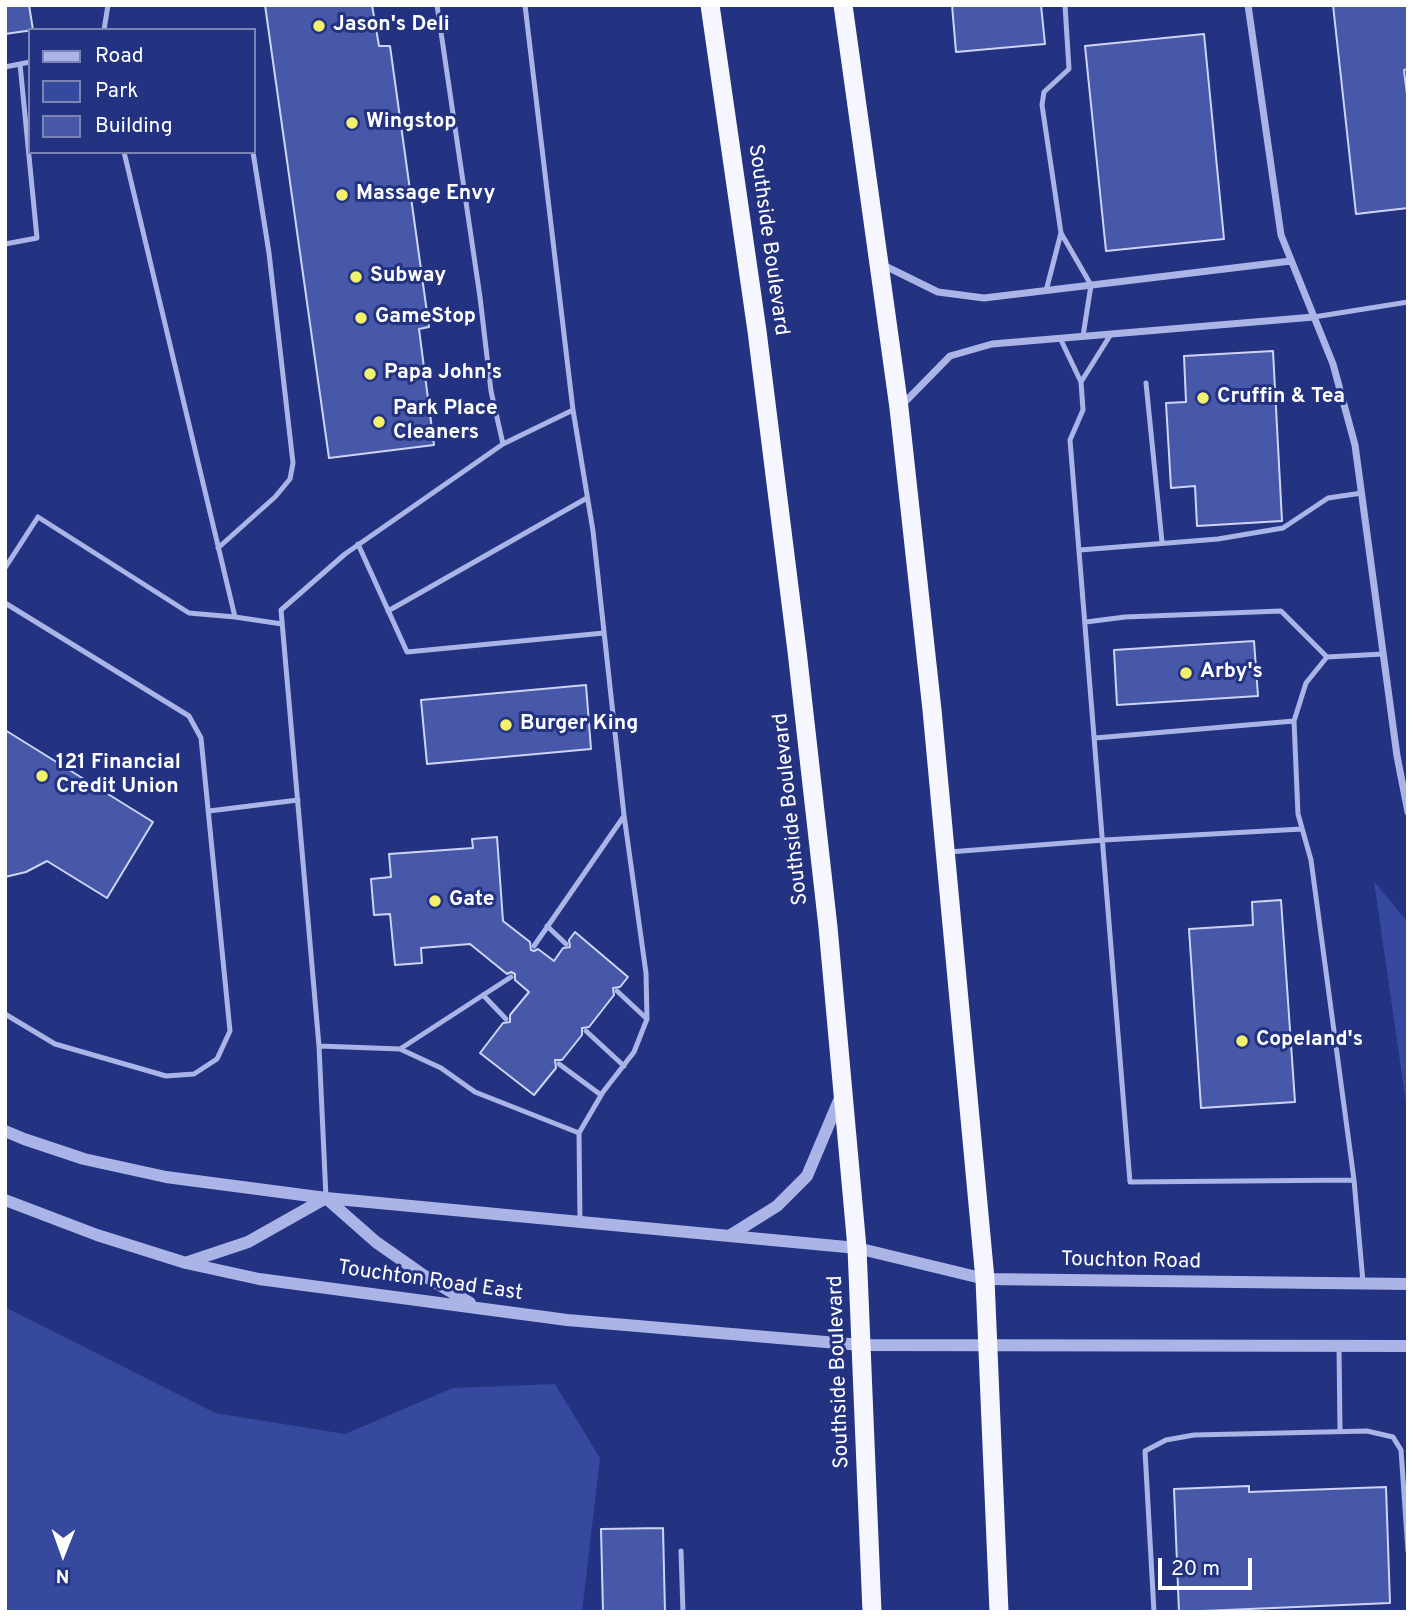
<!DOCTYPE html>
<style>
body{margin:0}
#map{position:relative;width:1413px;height:1617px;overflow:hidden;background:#233281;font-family:Overpass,sans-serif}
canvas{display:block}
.frame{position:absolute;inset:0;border:7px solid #fff;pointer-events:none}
.legend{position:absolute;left:28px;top:28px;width:228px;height:126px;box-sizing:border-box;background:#233281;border:2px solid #7b84b3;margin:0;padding:9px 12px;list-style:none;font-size:21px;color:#fff}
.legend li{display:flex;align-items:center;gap:14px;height:35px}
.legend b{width:35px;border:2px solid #7b84b3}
.north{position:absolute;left:28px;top:1519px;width:70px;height:70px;-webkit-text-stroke:5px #233281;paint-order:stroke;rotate:181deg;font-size:19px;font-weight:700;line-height:28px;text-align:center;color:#fff}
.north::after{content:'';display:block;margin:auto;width:24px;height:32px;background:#fff;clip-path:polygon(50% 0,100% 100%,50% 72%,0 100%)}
.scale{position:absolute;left:1158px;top:1558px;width:94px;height:32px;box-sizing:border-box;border:4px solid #fff;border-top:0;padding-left:9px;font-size:21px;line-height:24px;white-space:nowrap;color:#fff;-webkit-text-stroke:5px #233281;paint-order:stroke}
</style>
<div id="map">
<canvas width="1413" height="1617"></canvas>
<div class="frame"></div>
<ul class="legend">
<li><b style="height:9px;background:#aab4e7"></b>Road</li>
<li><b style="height:19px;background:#37499f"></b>Park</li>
<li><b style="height:19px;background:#4758a8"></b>Building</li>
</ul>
<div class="north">N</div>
<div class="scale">20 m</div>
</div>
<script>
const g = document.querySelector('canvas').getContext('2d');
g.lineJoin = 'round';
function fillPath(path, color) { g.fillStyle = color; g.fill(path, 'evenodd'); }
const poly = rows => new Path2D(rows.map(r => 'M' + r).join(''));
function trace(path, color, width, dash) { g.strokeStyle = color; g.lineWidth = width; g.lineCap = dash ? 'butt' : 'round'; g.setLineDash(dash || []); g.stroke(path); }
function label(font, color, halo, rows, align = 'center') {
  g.font = font + ' Overpass,sans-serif'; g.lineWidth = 6; g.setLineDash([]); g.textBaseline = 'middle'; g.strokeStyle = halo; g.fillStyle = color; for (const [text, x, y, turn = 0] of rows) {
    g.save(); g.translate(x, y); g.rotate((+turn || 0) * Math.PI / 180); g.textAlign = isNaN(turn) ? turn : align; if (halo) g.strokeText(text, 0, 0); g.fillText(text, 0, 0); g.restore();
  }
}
const green = poly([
 [1374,881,1408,923,1408,1117],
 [5,1307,215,1413,345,1434,453,1388,555,1384,600,1458,582,1612,5,1612]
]);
const building = poly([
 [5,5,29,5,33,30,5,34,5,5],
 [265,5,372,5,379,46,390,46,429,327,419,329,434,445,329,458,265,5],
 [952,5,1041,5,1045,44,956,52,952,5],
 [1333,5,1408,5,1408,69,1404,70,1408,103,1408,208,1356,214,1333,5],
 [1204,34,1224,239,1106,251,1085,46,1204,34],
 [1273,351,1282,521,1197,526,1195,486,1171,488,1166,403,1186,402,1184,356,1273,351],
 [1254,641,1258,696,1117,705,1114,650,1254,641],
 [586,685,591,749,427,764,421,700,586,685],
 [5,730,153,822,107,898,47,861,26,872,5,877,5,730],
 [497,837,503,921,530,942,531,950,534,951,538,949,554,961,563,948,570,947,569,940,575,932,628,977,620,987,613,988,614,995,589,1027,582,1028,582,1035,562,1060,555,1060,556,1068,534,1095,480,1053,503,1023,510,1022,510,1015,529,992,515,980,515,974,511,972,507,974,470,944,421,948,422,963,395,965,390,914,374,915,371,879,391,877,389,854,473,848,472,839,497,837],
 [1281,900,1295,1102,1201,1108,1189,929,1253,925,1252,902,1281,900],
 [1249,1486,1249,1492,1386,1487,1390,1603,1179,1612,1174,1489,1249,1486],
 [663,1528,665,1612,603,1612,601,1529,663,1528]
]);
const service = poly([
 [104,30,108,5],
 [5,67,20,64],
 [124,152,235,617,282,624],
 [1061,233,1042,105,1044,92,1069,69,1065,5],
 [5,244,37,238,20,64,30,62],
 [1046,291,1061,233,1091,285,1083,336],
 [1314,317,1408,302],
 [1060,338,1081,382,1083,410,1070,440,1130,1182,1354,1180,1311,860,1298,814,1294,721,1306,683,1327,657,1383,654],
 [1081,382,1111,334],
 [1146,383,1162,542],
 [573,410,593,531,624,815,646,973,647,1019,634,1052,603,1092,579,1133,580,1221],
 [503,444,573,410,525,5],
 [358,544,407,652,604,633],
 [218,548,275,497,290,479,293,463,269,253,253,152],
 [1080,550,1218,539,1283,528,1328,498,1362,493],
 [5,568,38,517,189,613,235,617],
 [5,603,189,716,201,738,230,1031,217,1059,194,1074,166,1076,55,1044,5,1014],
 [388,611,587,498],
 [1086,622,1125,617,1281,611,1327,657],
 [1095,738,1294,721],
 [209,811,298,800],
 [949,852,1104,840,1302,829],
 [547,926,566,944],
 [534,946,624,816],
 [617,991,647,1019],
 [483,995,506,1019],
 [586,1031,624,1066],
 [319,1046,400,1049,441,1068,475,1092,579,1133],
 [400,1049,511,977],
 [559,1064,601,1095],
 [1354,1180,1363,1282],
 [326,1198,319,1046,281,610,345,554,503,444,491,391,480,297,437,5],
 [1339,1346,1340,1431],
 [681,1551,683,1612],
 [1154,1612,1145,1451,1166,1440,1194,1435,1367,1431,1393,1437,1401,1450,1408,1551]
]);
const minor = poly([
 [1248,5,1281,235,1333,364,1355,445,1397,756,1408,812],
 [881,264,938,292,984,298,1291,261],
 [902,405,950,356,992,344,1314,317]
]);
const tertiary = poly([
 [5,1131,24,1139,84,1159,166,1177,326,1198,857,1248,985,1279,1408,1284],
 [5,1200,97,1235,186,1263,259,1279,567,1320,861,1345,1408,1346],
 [729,1236,777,1206,807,1176,840,1098],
 [188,1262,248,1242,326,1198,376,1242,423,1275,470,1303]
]);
const trunk = poly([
 [710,5,757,331,797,651,828,927,857,1248,872,1612],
 [843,5,899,408,932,710,985,1279,999,1612]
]);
const markers = [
 [319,26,7,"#f2f16d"],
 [352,123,7,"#f2f16d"],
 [342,195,7,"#f2f16d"],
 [356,277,7,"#f2f16d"],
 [361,318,7,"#f2f16d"],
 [370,374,7,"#f2f16d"],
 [1203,398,7,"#f2f16d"],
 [379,422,7,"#f2f16d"],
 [1186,673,7,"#f2f16d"],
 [506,725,7,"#f2f16d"],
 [42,776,7,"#f2f16d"],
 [435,901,7,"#f2f16d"],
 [1242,1041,7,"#f2f16d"]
];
const poiNames = [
 ["Jason's Deli",333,26],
 ["Wingstop",366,123],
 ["Massage Envy",356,195],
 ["Subway",370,277],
 ["GameStop",375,318],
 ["Papa John's",384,374],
 ["Cruffin & Tea",1217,398],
 ["Park Place",393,410],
 ["Cleaners",393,434],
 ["Arby's",1200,673],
 ["Burger King",520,725],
 ["121 Financial",56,764],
 ["Credit Union",56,788],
 ["Gate",449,901],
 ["Copeland's",1256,1041]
];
const streetNames = [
 ["Southside Boulevard",767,240,82],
 ["Southside Boulevard",792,809,-96],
 ["Touchton Road",1131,1262,1],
 ["Touchton Road East",430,1282,8],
 ["Southside Boulevard",840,1372,-92]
];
fillPath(green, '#37499f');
fillPath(building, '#4758a8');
trace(building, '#ced4f5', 2);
trace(service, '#aab4e7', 5);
trace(minor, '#aab4e7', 7);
trace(tertiary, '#aab4e7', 12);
trace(trunk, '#f6f6fe', 19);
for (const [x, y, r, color] of markers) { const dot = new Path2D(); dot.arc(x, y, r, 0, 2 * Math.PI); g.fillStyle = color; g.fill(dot); trace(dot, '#233281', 2.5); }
label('bold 21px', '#fff', '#233281', poiNames, 'left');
label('21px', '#fff', '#233281', streetNames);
</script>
